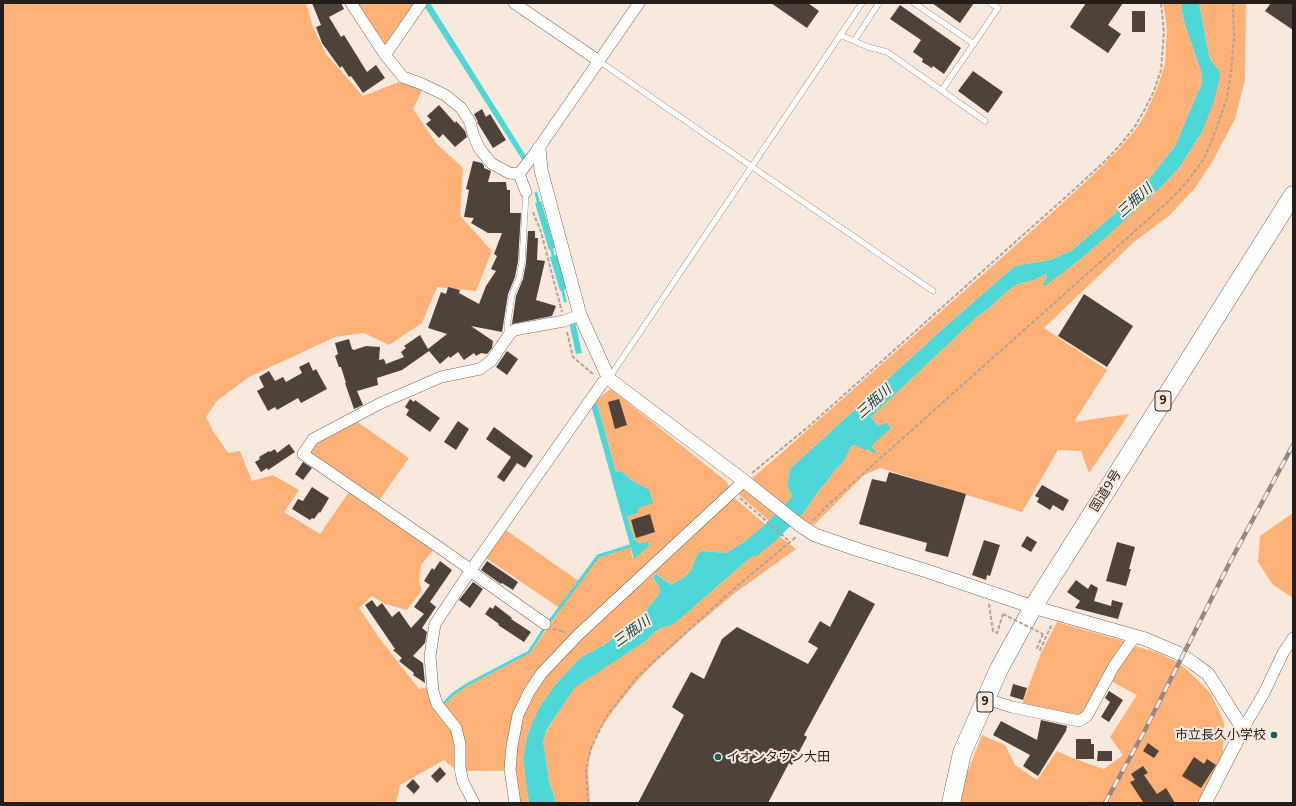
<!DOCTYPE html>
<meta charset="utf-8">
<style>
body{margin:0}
#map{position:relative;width:1296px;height:806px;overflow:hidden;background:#f9e8dc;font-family:Bitter,serif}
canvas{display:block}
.frame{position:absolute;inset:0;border:4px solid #241e1a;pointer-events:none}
</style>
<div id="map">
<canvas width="1296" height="806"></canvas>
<div class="frame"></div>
</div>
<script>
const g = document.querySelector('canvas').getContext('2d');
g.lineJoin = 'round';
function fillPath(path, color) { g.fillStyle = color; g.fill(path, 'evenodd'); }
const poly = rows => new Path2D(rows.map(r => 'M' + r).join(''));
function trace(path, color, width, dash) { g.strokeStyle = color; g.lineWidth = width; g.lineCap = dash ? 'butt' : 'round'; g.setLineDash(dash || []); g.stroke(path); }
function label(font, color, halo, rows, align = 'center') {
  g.font = font + ' Bitter,"Noto Sans JP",serif'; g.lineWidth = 4; g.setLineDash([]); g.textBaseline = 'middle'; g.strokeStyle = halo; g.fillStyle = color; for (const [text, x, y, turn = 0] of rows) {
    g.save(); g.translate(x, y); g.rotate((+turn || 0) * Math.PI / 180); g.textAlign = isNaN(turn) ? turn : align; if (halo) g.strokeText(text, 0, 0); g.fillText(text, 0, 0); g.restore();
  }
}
const green = poly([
 [3,3,306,3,313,27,326,54,363,96,399,82,423,89,413,109,436,143,463,168,460,216,492,251,476,291,437,287,422,323,389,345,364,333,335,337,249,377,217,401,206,417,213,431,228,453,240,451,252,481,273,475,299,490,284,512,320,534,351,489,434,549,421,565,419,581,422,590,407,610,385,604,372,596,359,608,380,639,419,689,429,687,456,736,457,771,444,760,400,785,396,803,3,803],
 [357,3,418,3,385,47],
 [1163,3,1182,3,1182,12,1185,25,1201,71,1202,83,1175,146,1138,193,1090,235,1071,251,1050,260,1015,266,946,326,790,469,787,485,792,496,785,507,750,480,786,449,1034,229,1092,176,1119,149,1136,129,1146,113,1158,86,1165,64,1167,29],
 [1199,3,1246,3,1245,80,1235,119,1211,164,1195,188,1170,215,1134,242,1044,328,1107,370,1074,422,1129,414,1089,473,1081,451,1058,450,1022,512,880,468,864,475,814,525,798,517,807,508,820,489,829,479,834,471,844,461,851,446,855,445,876,452,871,446,878,426,871,417,979,315,987,310,1011,288,1018,284,1034,280,1046,274,1047,278,1072,266,1161,187,1179,168,1202,132,1219,70,1211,61,1209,56],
 [611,389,727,482,730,489,534,677,507,771,466,771,462,766,462,745,442,707,453,696,471,684,530,653,561,609,483,556,503,528,580,582,599,556,630,547,633,559,638,544,635,541,627,516,637,508,649,491,631,480,621,471,616,472,596,400],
 [353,419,409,458,378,502,307,451,312,443],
 [741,486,776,513,769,521,735,491],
 [731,495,766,525,752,537,726,553,703,551,698,553,691,570,686,576,671,585,656,574,653,577,660,588,659,594,639,619,604,645,580,658,556,684,540,706,533,721,527,737,523,760,529,803,519,803,513,762,522,713,554,664],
 [1293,513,1293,598,1273,585,1258,562,1260,536],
 [779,536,796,549,735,593,692,629,650,667,631,688,610,715,600,730,592,748,589,760,588,770,590,803,556,803,549,781,543,741,546,732,575,686,646,641,651,635,661,628,675,623,751,557],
 [1057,622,1127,642,1081,717,1021,707,1041,653],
 [1131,645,1156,652,1179,663,1103,803,959,803,963,784,982,735,1005,745,1015,765,1037,780,1057,751,1072,758,1104,769,1123,755,1110,737,1137,695,1109,680],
 [1180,664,1198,680,1211,694,1224,722,1223,752,1214,775,1200,803,1106,803]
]);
const water = poly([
 [423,3,430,3,526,156,523,161,423,4],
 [1182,3,1199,3,1209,56,1211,61,1219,70,1220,76,1214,101,1202,132,1179,168,1161,187,1106,237,1072,266,1046,285,1044,286,1043,284,1047,278,1046,274,1034,280,1018,284,1011,288,987,310,979,315,871,417,878,426,887,423,891,428,871,446,876,452,874,454,868,449,865,450,855,445,851,446,844,461,834,471,829,479,820,489,807,508,798,517,785,507,792,496,787,485,790,469,946,326,1015,266,1050,260,1071,251,1090,235,1138,193,1175,146,1202,83,1201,71,1185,25,1182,12],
 [541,201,555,248,549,250,535,203],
 [557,255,567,289,560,291,550,257],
 [575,321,582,353,576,354,569,322],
 [596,400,616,472,621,471,631,480,649,490,653,503,638,508,638,513,627,516,635,541,637,540,639,544,648,542,649,546,634,559,590,401],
 [776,513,790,525,783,532,769,521],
 [766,525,779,536,751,557,674,624,661,628,651,635,646,641,575,687,546,731,543,741,549,781,556,803,529,803,523,760,527,737,533,721,540,706,556,684,580,658,604,645,639,619,659,594,660,588,653,577,656,574,671,585,686,576,691,570,698,553,703,551,726,553,752,537]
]);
const stream = poly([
 [536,193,539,205],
 [551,247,554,259],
 [562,287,565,301],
 [550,621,598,556,630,546],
 [442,705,453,694,468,684,529,652,544,629]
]);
const river = poly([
 [753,547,770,533,795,508]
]);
const building = poly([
 [312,3,341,3,344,9,329,17,341,37,344,35,367,72,376,65,385,78,363,93,351,76,349,77,342,66,340,68,322,43,316,27,321,25],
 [771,3,808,3,819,11,807,28],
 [932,3,974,3,960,23],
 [1086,3,1123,3,1108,25,1121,34,1108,53,1070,27],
 [1271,3,1293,3,1293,30,1265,11],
 [900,5,961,48,944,74,933,66,932,68,922,62,923,59,913,52,921,40,890,19],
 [1132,11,1145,11,1145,32,1132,32],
 [973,71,1003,92,988,113,958,91],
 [439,105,455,123,456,121,465,131,467,137,455,147,443,134,439,138,426,124,431,120,427,116],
 [482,109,486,117,490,114,506,140,493,148,477,122,478,122,474,114],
 [473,161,482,163,484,166,484,168,491,171,488,182,506,182,507,190,510,190,510,213,521,213,518,261,515,277,508,294,502,332,471,326,493,341,492,348,487,354,481,353,476,356,474,353,464,360,458,352,450,358,449,356,440,364,429,351,402,370,377,378,378,385,357,391,363,405,354,409,345,383,346,383,341,367,339,367,335,356,338,354,335,343,349,339,352,349,354,350,366,346,380,347,379,360,384,359,386,364,404,357,401,352,406,348,404,346,420,335,428,349,447,334,428,328,441,292,446,294,448,287,460,290,459,293,479,304,486,286,496,271,491,269,497,256,494,254,502,233,488,233,471,223,474,218,464,217,469,190,466,189],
 [528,231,535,231,535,238,538,238,537,260,545,261,536,300,556,306,552,316,512,324,516,296,523,279,526,263],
 [1084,294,1133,326,1107,367,1058,336],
 [507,351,518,359,507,375,496,367],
 [309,362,313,371,316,369,327,389,301,403,298,398,277,410,275,407,268,411,257,391,264,387,259,377,269,371,275,381,283,377,286,382,302,373,299,367],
 [410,399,414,402,415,400,440,418,430,432,406,415,409,410,405,407],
 [619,399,627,425,615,429,608,402],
 [458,421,469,429,456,450,444,442],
 [494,427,533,456,525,468,517,463,504,482,497,477,511,457,486,439],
 [289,444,295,452,268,470,267,468,261,472,255,462,260,459,259,457,269,451,270,452,275,449,277,453],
 [303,462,312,468,303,480,295,474],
 [889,472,966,494,948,557,925,551,927,543,859,524,872,479,886,482],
 [1042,485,1069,500,1063,511,1053,505,1050,510,1037,502,1039,498,1035,496],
 [312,487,329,498,320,513,319,512,314,519,312,518,310,520,292,509,298,499,303,501],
 [650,514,655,532,636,538,631,520],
 [1027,536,1037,542,1031,552,1021,546],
 [984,540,1000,545,990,576,987,575,986,580,972,575],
 [1117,542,1135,547,1129,569,1131,569,1126,586,1106,581],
 [440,561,452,570,430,602,436,607,422,628,427,632,425,643,413,656,423,663,425,683,413,675,414,673,399,661,402,658,393,650,395,649,365,605,372,600,377,607,382,603,392,617,399,611,411,628,424,614,414,607,430,585,424,581,432,568,434,570],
 [487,561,518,582,513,590,502,583,501,584,481,570],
 [1076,580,1088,589,1091,584,1098,588,1094,601,1111,606,1112,600,1123,603,1118,619,1075,608,1080,601,1067,592],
 [473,582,483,589,470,608,459,600],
 [849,590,875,604,804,735,807,737,792,765,789,763,768,803,638,803,684,715,672,707,691,672,704,679,722,639,737,627,808,664,818,648,808,642,820,621,830,627],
 [495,605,512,618,511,619,531,632,524,642,498,625,499,624,485,614,490,607,493,609],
 [1013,684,1027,688,1023,700,1010,696],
 [1109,691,1123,700,1109,722,1101,717,1110,702,1105,698],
 [1041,720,1067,726,1066,731,1038,776,1023,766,1030,755,993,735,1001,721,1037,740],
 [1076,739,1091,739,1091,744,1094,744,1094,759,1076,759],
 [1148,743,1159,751,1154,758,1143,751],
 [1098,751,1112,751,1112,761,1097,761],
 [1194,757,1204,764,1207,759,1216,765,1201,788,1182,776],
 [1143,766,1148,773,1144,775,1157,794,1166,788,1175,803,1143,803,1143,802,1130,782,1135,780,1131,774],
 [440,767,446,774,437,783,431,776],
 [413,779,420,787,414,794,406,786]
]);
const path = poly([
 [533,212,541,232,562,312],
 [567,332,573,357,594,375],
 [752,473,808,427,1078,186,1106,160,1120,145,1134,128,1145,109,1154,91,1161,70,1164,32,1161,3],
 [740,498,790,542],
 [813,520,830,503,1171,199,1186,183,1203,160,1211,143,1227,98,1231,73,1234,36,1233,3],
 [989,604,993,631,997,633,1003,614],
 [553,629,566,632],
 [1043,634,1037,648,1040,650,1052,624],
 [588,803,586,769,591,748,606,717,637,677,737,586,796,537]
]);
const service = poly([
 [914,3,974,44],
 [840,35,868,47,887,52,985,121],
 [854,41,879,3],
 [599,61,751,166,933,291],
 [942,90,998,8,990,3],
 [509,334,507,326,512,295,519,278,522,262,526,192],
 [609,378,862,3]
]);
const minor = poly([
 [351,3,385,55,403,77,422,84,445,95,461,108,470,122,473,134,479,148,491,163,509,173,519,174],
 [514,3,599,61],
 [385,55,421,3],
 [519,174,538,149,639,3],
 [519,174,526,192],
 [545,624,473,573,471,570,440,548,303,454,313,439,381,403,441,377,480,369,491,361,509,335,514,330,564,321,580,315],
 [986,699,1012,707,1079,721,1087,716,1114,666,1135,636],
 [1243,729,1264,693,1283,653,1293,638],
 [474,803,463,782,460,768,460,744,456,728,437,704,433,691,430,656,435,624,471,570,603,382,609,379],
 [515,803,510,769,512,746,518,715,529,692,541,674,578,635,744,481]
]);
const tertiary = poly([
 [539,148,541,170,580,315,609,379,744,481,801,526,815,535,859,550,927,571,1033,607,1145,639,1178,653,1193,663,1208,674,1243,729,1205,803]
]);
const trunk = poly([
 [951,803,962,753,999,669,1033,607,1293,195]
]);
const rail = poly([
 [1105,803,1145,730,1230,562,1293,445]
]);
const pathBridge = poly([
 [1003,614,1043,634]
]);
const markers = [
 [1274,735,4,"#126262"],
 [718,757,4,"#126262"]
];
const shields = [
 [1163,401,16],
 [985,702,16]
];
const shieldNames = [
 ["9",1163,401],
 ["9",985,702]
];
const streetNames = [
 ["国道9号",1106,491,-58]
];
const poiNames = [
 ["市立長久小学校",1266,735],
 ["イオンタウン大田",726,757,"left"]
];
const waterNames = [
 ["三瓶川",1135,201,-42],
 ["三瓶川",874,402,-42],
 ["三瓶川",632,632,-36]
];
fillPath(green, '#fdb177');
fillPath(water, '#4dd7d6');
trace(stream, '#4dd7d6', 3);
trace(river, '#4dd7d6', 19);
fillPath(building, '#4f4238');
trace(service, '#76675c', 6);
trace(minor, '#76675c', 12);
trace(tertiary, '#76675c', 14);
trace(trunk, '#76675c', 19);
trace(path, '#b0a39a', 2, [4, 2]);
trace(service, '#fff', 5.5);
trace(minor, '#fff', 11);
trace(tertiary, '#fff', 13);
trace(trunk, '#fff', 18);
trace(rail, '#948880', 4.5);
trace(rail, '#f9e8dc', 3, [9]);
trace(pathBridge, '#b0a39a', 2, [4, 2]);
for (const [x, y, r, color] of markers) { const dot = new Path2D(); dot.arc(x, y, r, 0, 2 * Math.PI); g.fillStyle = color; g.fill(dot); trace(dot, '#f9e8dc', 1.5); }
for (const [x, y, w] of shields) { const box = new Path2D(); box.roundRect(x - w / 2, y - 10, w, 20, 3); g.fillStyle = '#f9e8dc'; g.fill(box); trace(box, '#241e1a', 1); }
label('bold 12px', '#241e1a', null, shieldNames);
label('13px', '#241e1a', '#f9e8dc', streetNames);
label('13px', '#241e1a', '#f9e8dc', poiNames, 'right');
label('italic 14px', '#004242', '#f9e8dc', waterNames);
</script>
